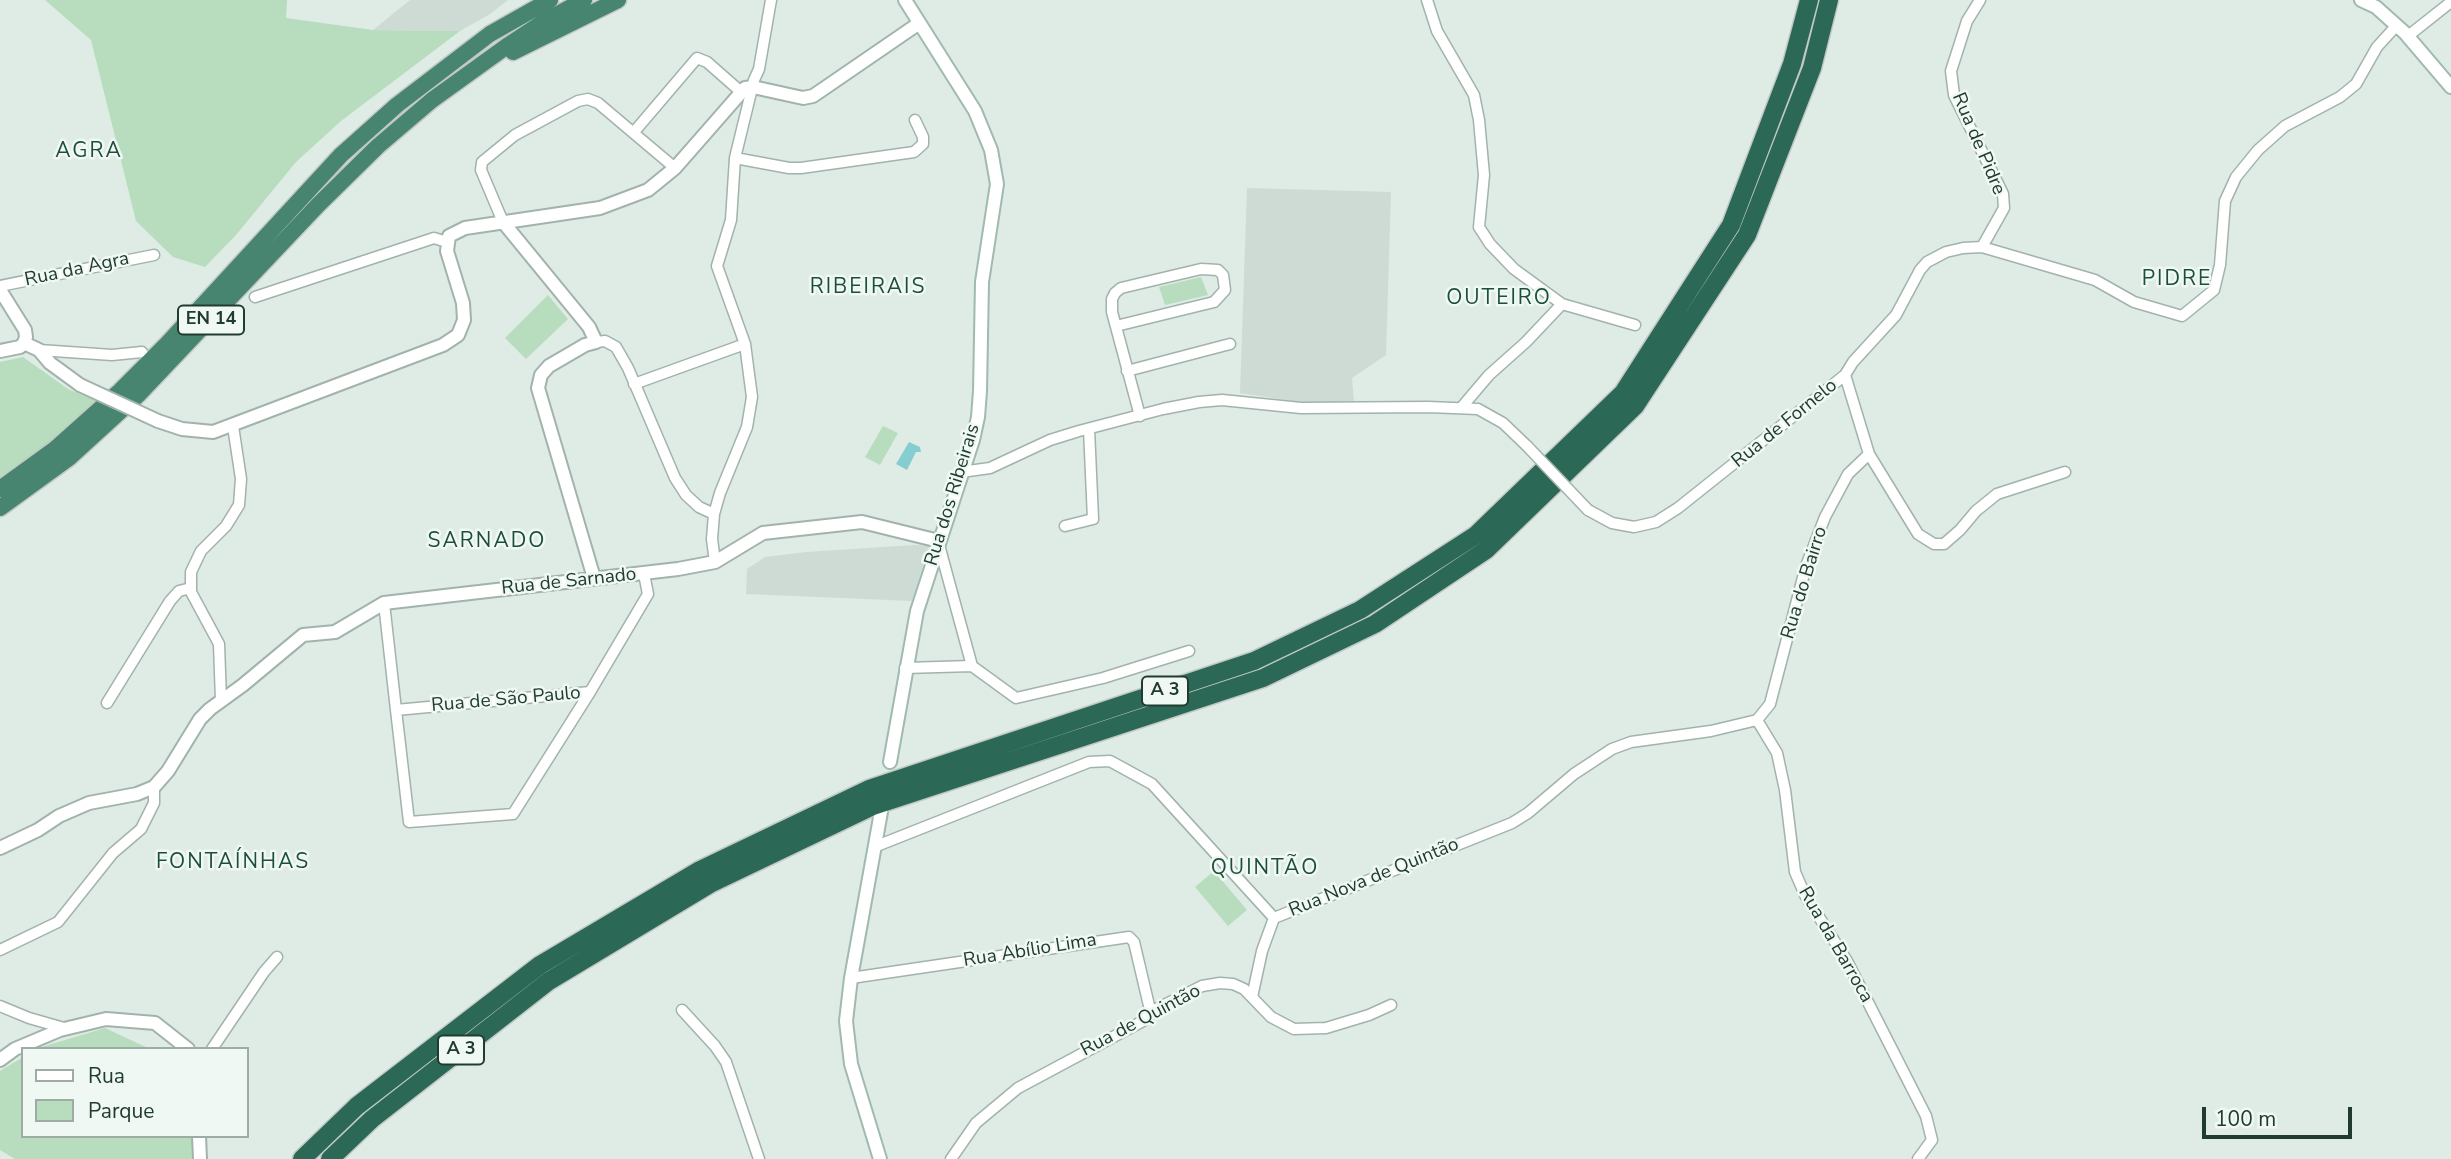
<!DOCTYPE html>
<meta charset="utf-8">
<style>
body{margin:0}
#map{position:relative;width:2451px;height:1159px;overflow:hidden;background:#dfebe5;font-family:"Nunito Sans",sans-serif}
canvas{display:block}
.legend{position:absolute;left:21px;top:1047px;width:228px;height:91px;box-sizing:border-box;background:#f0f8f3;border:2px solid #9dada5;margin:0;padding:9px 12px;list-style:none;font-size:21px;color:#203c31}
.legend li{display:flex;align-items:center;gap:14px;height:35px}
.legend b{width:35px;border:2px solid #9dada5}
.scale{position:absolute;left:2202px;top:1107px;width:150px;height:32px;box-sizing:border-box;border:4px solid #203c31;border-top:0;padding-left:9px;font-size:21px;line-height:24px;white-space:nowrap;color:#203c31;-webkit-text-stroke:5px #f0f8f3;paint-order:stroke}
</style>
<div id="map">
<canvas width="2451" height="1159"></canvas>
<ul class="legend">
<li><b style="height:9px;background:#fff"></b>Rua</li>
<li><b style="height:19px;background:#b7ddbe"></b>Parque</li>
</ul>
<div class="scale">100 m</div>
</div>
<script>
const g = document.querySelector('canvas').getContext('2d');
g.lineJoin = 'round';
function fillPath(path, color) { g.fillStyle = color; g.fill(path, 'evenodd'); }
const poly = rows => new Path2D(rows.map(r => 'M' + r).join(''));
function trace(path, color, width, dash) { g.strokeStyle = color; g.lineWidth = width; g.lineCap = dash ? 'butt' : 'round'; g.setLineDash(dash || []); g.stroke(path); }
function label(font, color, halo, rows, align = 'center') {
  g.font = font + ' "Nunito Sans",sans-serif'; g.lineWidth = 5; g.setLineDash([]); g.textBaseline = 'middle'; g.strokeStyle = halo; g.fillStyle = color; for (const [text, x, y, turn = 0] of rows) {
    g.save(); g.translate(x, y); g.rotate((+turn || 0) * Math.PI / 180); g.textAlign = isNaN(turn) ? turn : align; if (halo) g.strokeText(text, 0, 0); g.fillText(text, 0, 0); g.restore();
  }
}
const built = poly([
 [410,0,508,0,490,14,460,31,373,30],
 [1247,188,1391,192,1386,355,1352,378,1354,403,1318,405,1240,393],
 [914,545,929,546,912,601,746,594,747,569,765,557,806,552]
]);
const green = poly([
 [45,0,287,0,286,18,373,30,460,31,341,121,296,162,236,235,205,267,173,257,136,221,91,40],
 [1201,277,1208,295,1165,305,1159,287],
 [548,295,568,319,526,359,505,338],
 [23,357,68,389,99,402,75,424,0,481,0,362],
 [883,426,898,433,880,465,865,457],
 [1214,871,1247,910,1228,926,1195,887],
 [105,1028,150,1049,37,1049,38,1048],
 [23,1057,23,1136,193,1136,192,1159,15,1159,0,1150,0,1071]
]);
const water = poly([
 [909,442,920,447,921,452,916,452,907,470,896,464]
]);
const minor = poly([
 [1427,0,1437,31,1474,95,1479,120,1484,175,1479,227,1490,244,1514,269,1562,304],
 [1980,0,1967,21,1951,71,1954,95,2003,194,2004,208,1982,247],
 [2408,36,2451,2],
 [634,132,697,58,707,62,740,91],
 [735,158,789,168,801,168,914,152,923,144,923,137,915,120],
 [503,222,481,170,482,162,515,135,578,101,588,99,598,103,675,168],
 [0,286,154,255],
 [255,297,434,238,447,242],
 [1116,326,1214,302,1225,290,1223,275,1218,270,1201,269,1121,288,1115,293,1112,299,1112,312,1140,416],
 [596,342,605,341,616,347,628,368,675,478,686,495,699,507,714,514],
 [39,350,112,355,142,352],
 [1127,371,1230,344],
 [634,384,745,344],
 [1461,408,1489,375,1526,342,1562,304,1635,325],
 [1869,454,1918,534,1934,544,1944,544,1960,530,1976,511,1997,494,2065,472],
 [961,472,990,468,1050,440,1079,431,1163,409,1199,402,1222,400,1301,408,1428,407,1478,409,1503,423,1527,446],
 [1588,510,1612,523,1634,527,1656,522,1678,508,1845,375,1853,362,1896,315,1920,270,1927,262,1946,252,1963,248,1982,247,2095,280,2134,302,2182,316,2214,290,2220,265,2225,201,2236,177,2258,150,2285,126,2340,97,2356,84,2377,47,2397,25],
 [1065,526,1093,519,1089,429],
 [939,545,972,666,1016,698,1103,678,1189,651],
 [715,562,712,539,714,514,720,493,747,427,752,397,745,344,717,266,731,220,735,158,754,80,759,69,771,0],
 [384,603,396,710,590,692,648,594,644,574],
 [905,668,972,666],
 [221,701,219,644,191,592,191,572,201,551,226,526,239,505,241,479,233,426],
 [107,703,170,601,179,591,191,588],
 [396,710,409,822,513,814,590,692],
 [1757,720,1777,753,1785,790,1795,872,1805,895,1847,961,1926,1116,1932,1140,1918,1159],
 [1757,720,1770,704,1806,566,1825,517,1848,474,1869,454,1845,375],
 [874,847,1089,762,1110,761,1152,784,1274,918],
 [1274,918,1512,823,1528,813,1574,774,1612,749,1631,742,1711,731,1757,720],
 [0,950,58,922,113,853,141,829,154,803,154,787],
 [851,978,1129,937,1134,942,1151,1014],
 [1252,997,1262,951,1274,918],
 [0,1006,29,1018,64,1028],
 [682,1010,715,1046,726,1062,759,1159],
 [212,1049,264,972,277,957],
 [951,1159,976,1123,1018,1088,1143,1021,1156,1009,1202,986,1220,983,1233,984,1244,989,1271,1017,1294,1029,1326,1028,1369,1015,1391,1005]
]);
const tertiary = poly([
 [503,222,589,327,596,342,585,345,549,366,541,375,538,388,594,578],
 [0,290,25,330,26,337,24,343],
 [24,343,39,350,50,363,80,385],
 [0,351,20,347,24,343],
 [158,421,182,429,213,432,443,345,458,335,464,320,463,303,447,251,449,236,465,228,600,208,648,190,675,168,745,88,753,87,803,98,813,96,918,24],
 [0,848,38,830,59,816,89,803,137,794,154,787,168,771,200,719,210,709,243,685,303,635,335,632,384,603,678,569,715,562,763,533,862,522,939,541],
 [0,1060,15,1049,60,1030,106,1019,155,1023,188,1049],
 [199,1136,200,1159]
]);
const secondary = poly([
 [2361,0,2376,7,2405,33,2451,87],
 [890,762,917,611,973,440,978,417,980,391,982,282,997,184,991,150,975,111,905,0],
 [880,1159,851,1064,846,1021,851,978,881,812]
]);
const trunk = poly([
 [513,52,618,0],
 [0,489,55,449,120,391,167,344,341,155,397,105,490,34,550,0],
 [0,508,69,458,139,394,318,205,378,146,432,100,507,46,545,21,584,0]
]);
const motorway = poly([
 [302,1159,357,1106,540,965,700,870,869,789,1254,661,1360,610,1476,535,1623,393,1731,225,1792,64,1809,0],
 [330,1159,372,1119,549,981,710,884,873,806,1263,678,1375,624,1486,550,1635,406,1747,235,1812,68,1829,0]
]);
const minorBridge = poly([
 [1527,446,1588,510]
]);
const tertiaryBridge = poly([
 [80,385,158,421]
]);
const shields = [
 [211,320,66],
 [1165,691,46],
 [461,1050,46]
];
const shieldNames = [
 ["EN 14",211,320],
 ["A 3",1165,691],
 ["A 3",461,1050]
];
const streetNames = [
 ["Rua de Pidre",1978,144,67],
 ["Rua da Agra",77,270,-12],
 ["Rua de Fornelo",1785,424,-39],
 ["Rua dos Ribeirais",953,495,-73],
 ["Rua de Sarnado",569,582,-6],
 ["Rua do Bairro",1805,583,-73],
 ["Rua de São Paulo",506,700,-5],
 ["Rua Nova de Quintão",1374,878,-22],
 ["Rua da Barroca",1835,945,60],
 ["Rua Abílio Lima",1030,951,-9],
 ["Rua de Quintão",1141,1021,-28]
];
const neighbourhoodNames = [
 ["AGRA",89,152],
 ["PIDRE",2177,280],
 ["RIBEIRAIS",868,288],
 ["OUTEIRO",1499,299],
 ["SARNADO",487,542],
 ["FONTAÍNHAS",233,863],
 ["QUINTÃO",1265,869]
];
fillPath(built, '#cedbd4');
fillPath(green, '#b7ddbe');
fillPath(water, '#86cdd2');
trace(minor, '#a2b3ab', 13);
trace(tertiary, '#a2b3ab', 16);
trace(secondary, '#a0baaf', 16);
trace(trunk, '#c1c8c5', 19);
trace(motorway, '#c1c8c5', 21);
trace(minor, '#fff', 10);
trace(tertiary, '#fff', 12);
trace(secondary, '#fff', 12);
trace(trunk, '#478571', 16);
trace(motorway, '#2b6856', 18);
trace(minorBridge, '#a2b3ab', 13, []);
trace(tertiaryBridge, '#a2b3ab', 16, []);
trace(minorBridge, '#fff', 10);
trace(tertiaryBridge, '#fff', 12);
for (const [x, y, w] of shields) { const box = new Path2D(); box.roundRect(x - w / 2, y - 14.5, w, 29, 5); g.fillStyle = '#f0f8f3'; g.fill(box); trace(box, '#203c31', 2); }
label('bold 18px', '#203c31', null, shieldNames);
label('19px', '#203c31', '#f0f8f3', streetNames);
g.letterSpacing = '2px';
label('21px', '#1c4e3d', '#f0f8f3', neighbourhoodNames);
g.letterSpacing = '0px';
</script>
